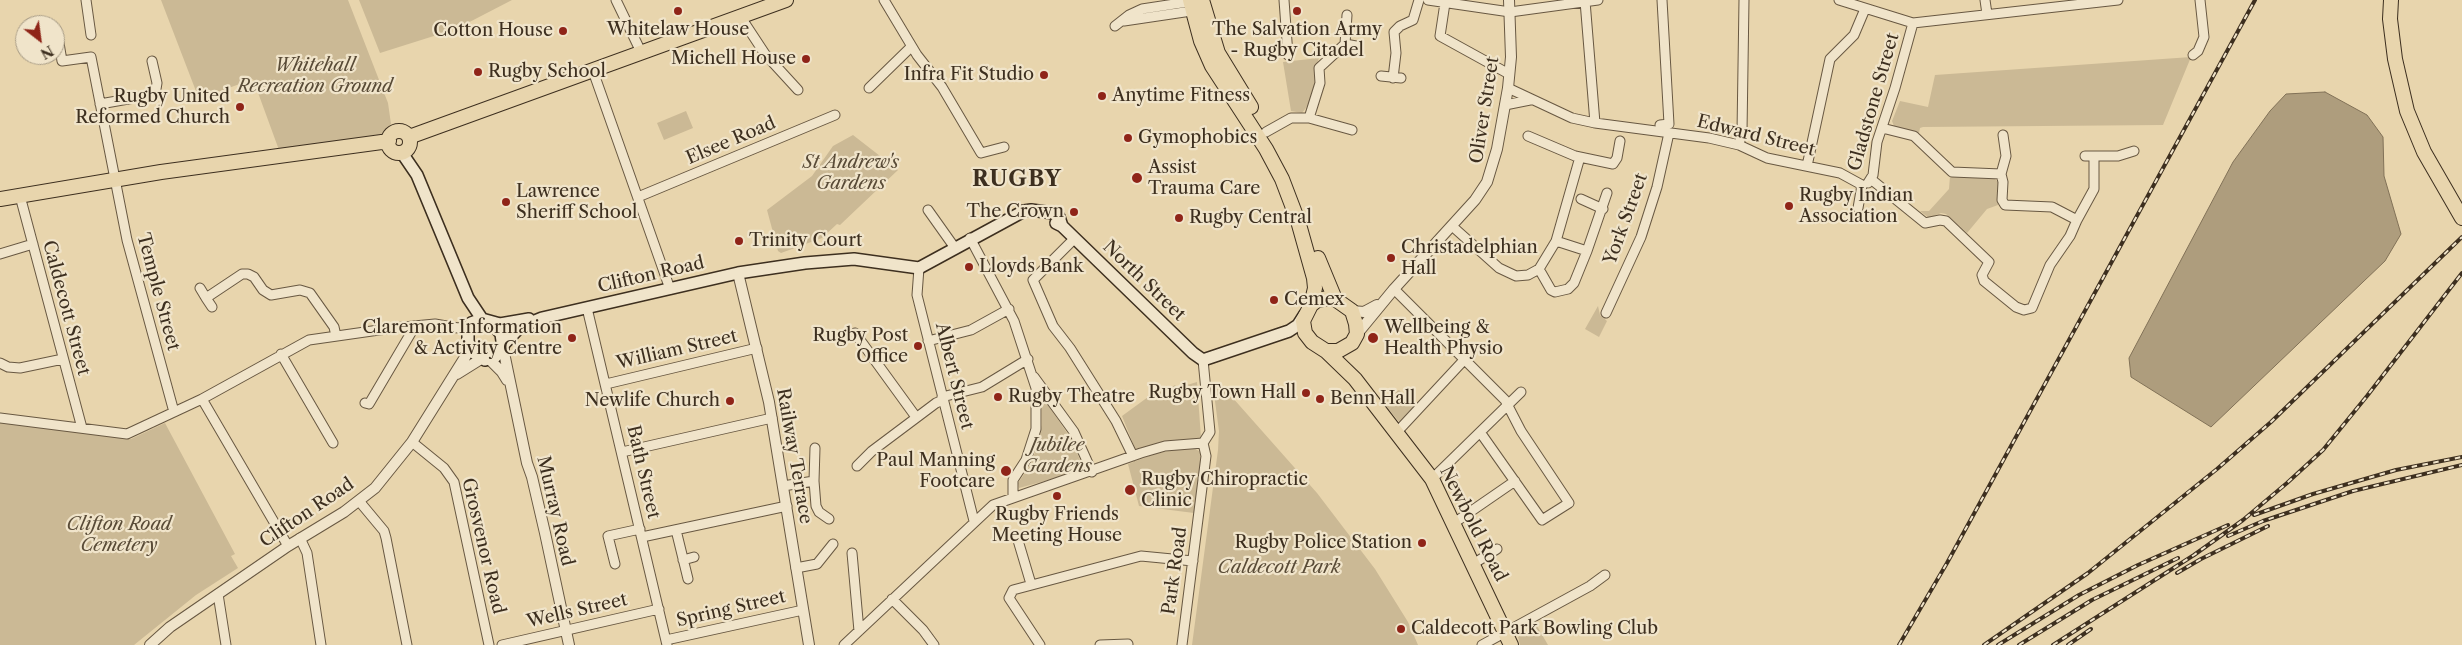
<!DOCTYPE html>
<style>
body{margin:0}
#map{position:relative;width:2462px;height:645px;overflow:hidden;background:#e8d5ad;font-family:"Libre Caslon Text",serif}
canvas{display:block}
.north{position:absolute;left:15px;top:15px;width:50px;height:50px;box-sizing:border-box;background:#f0e4ca;border:1px solid #a89c86;border-radius:50%;rotate:150deg;font-size:14px;font-weight:700;line-height:20px;text-align:center;color:#3d2f1f}
.north::after{content:'';display:block;margin:auto;width:18px;height:22px;background:#8f2418;clip-path:polygon(50% 0,100% 100%,50% 72%,0 100%)}
</style>
<div id="map">
<canvas width="2462" height="645"></canvas>
<div class="north">N</div>
</div>
<script>
const g = document.querySelector('canvas').getContext('2d');
g.lineJoin = 'round';
function fillPath(path, color) { g.fillStyle = color; g.fill(path, 'evenodd'); }
const poly = rows => new Path2D(rows.map(r => 'M' + r).join(''));
function trace(path, color, width, dash) { g.strokeStyle = color; g.lineWidth = width; g.lineCap = dash ? 'butt' : 'round'; g.setLineDash(dash || []); g.stroke(path); }
function label(font, color, halo, rows, align = 'center') {
  g.font = font + ' "Libre Caslon Text",serif'; g.lineWidth = 4.5; g.setLineDash([]); g.textBaseline = 'middle'; g.strokeStyle = halo; g.fillStyle = color; for (const [text, x, y, turn = 0] of rows) {
    g.save(); g.translate(x, y); g.rotate((+turn || 0) * Math.PI / 180); g.textAlign = isNaN(turn) ? turn : align; if (halo) g.strokeText(text, 0, 0); g.fillText(text, 0, 0); g.restore();
  }
}
const green = poly([
 [161,0,348,0,388,103,391,124,385,134,279,150,253,79,199,99],
 [359,0,512,0,456,29,380,53],
 [2191,57,2163,125,1923,127,1920,128,1919,133,1894,126,1892,121,1900,101,1928,107,1935,75],
 [1319,58,1315,70,1317,84,1306,108,1302,113,1291,111,1283,62],
 [686,111,693,128,664,140,657,123],
 [853,135,898,170,840,225,837,224,822,238,781,253,778,251,767,210,812,176,833,146],
 [1950,176,1994,178,2000,184,1998,205,1987,209,1967,233,1946,214,1941,213,1929,218,1920,211,1929,211,1949,189],
 [1598,306,1600,315,1607,321,1599,337,1585,329],
 [1197,382,1201,438,1195,441,1136,451,1122,416,1159,389,1162,393,1175,385,1177,388],
 [1224,388,1317,493,1375,569,1408,622,1418,645,1192,645,1218,450,1219,431,1214,394,1217,389],
 [1399,390,1417,406,1400,423,1381,400],
 [1045,401,1072,440,1083,468,1082,471,1019,488,1018,483,1029,467,1038,445,1042,425,1042,402],
 [0,422,131,439,165,423,235,554,231,556,238,568,196,595,134,645,0,645],
 [1192,447,1199,451,1202,456,1194,513,1139,506,1128,464,1157,453],
 [1537,626,1548,645,1520,645,1518,637]
]);
const water = poly([
 [2325,92,2367,115,2383,137,2384,176,2401,234,2385,261,2211,427,2131,377,2129,358,2233,162,2270,111,2286,94,2325,92]
]);
const minor = poly([
 [86,0,91,35],
 [616,0,642,54],
 [884,0,917,55,942,87,981,153,1004,147],
 [1284,0,1288,55],
 [1428,0,1510,12,1598,0],
 [1839,0,1913,23,2118,0],
 [1985,0,1987,14],
 [1585,1,1595,123],
 [1445,3,1440,36,1509,74],
 [740,16,765,54,798,90],
 [1124,21,1198,10],
 [1115,26,1129,15,1142,9,1194,1],
 [59,43,62,61,91,57,127,240,174,412],
 [1345,44,1356,46],
 [2193,55,2198,51,2204,37,2200,0],
 [593,71,670,289],
 [1381,76,1401,78],
 [1393,78,1396,53,1394,32,1400,26,1413,20,1419,0],
 [869,88,911,47],
 [1508,88,1572,118,1595,123,1709,138,1739,145,1767,158,1840,173,1862,185,1858,208],
 [100,104,151,95,156,89,157,83,152,61],
 [1505,105,1530,100],
 [1309,118,1320,83,1319,68,1345,44,1347,15],
 [1660,125,1669,124,1662,0],
 [1882,128,1914,136,1952,172,2001,174,2006,156,2003,135],
 [1266,132,1291,118,1309,118,1352,130],
 [1528,136,1575,156,1613,164,1617,158,1620,141],
 [1739,145,1742,132,1744,0],
 [2085,156,2118,156,2134,151],
 [1807,166,1830,59,1854,35,1865,9],
 [2001,174,2003,182,2002,200,2005,205,2052,207,2077,220,2094,189,2094,156],
 [1872,180,1925,223,1940,220,1946,221,1989,262,1982,275,1984,281,2016,307,2024,310,2032,308,2050,265,2070,236,2077,220],
 [1868,183,1873,175,1877,142,1895,88,1913,23],
 [20,196,82,428],
 [638,197,835,115],
 [1581,199,1603,209],
 [928,210,955,248],
 [1452,226,1499,268,1516,276,1528,275,1539,269,1556,241,1580,157],
 [970,238,1014,321,1036,388,1036,429,1026,460,1013,480,1013,496],
 [1074,239,1033,280,1053,326,1070,348,1116,421,1133,456],
 [1556,241,1587,251],
 [0,254,33,244],
 [919,268,917,295,974,521],
 [1539,269,1551,290,1555,292,1568,289,1574,283,1587,251,1607,193],
 [200,288,206,298],
 [1394,289,1505,400,1521,431,1569,503,1542,520,1480,432],
 [212,307,206,298,242,274,248,274,254,277,263,290,271,295,300,290,310,293,334,327,336,336],
 [587,308,667,645],
 [1606,313,1641,237,1657,187,1669,133],
 [855,333,916,417],
 [928,341,971,330,1009,309],
 [281,354,333,443],
 [0,363,8,367,20,368,63,359],
 [1034,377,1074,432,1092,472],
 [606,384,757,348],
 [942,397,982,387,1028,359],
 [202,399,288,546],
 [365,403,369,404,415,326],
 [0,418,127,434,202,399,309,340,393,328,435,324,458,328,469,326],
 [1397,432,1464,360],
 [412,442,444,468,454,482,489,645],
 [622,452,772,418],
 [857,466,872,451,936,403,943,400],
 [1432,479,1521,392],
 [814,481,816,506,819,512,829,519],
 [783,486,814,481,815,448],
 [359,501,384,531,386,538,407,645],
 [1454,523,1515,481],
 [676,530,688,579],
 [642,537,787,506],
 [1017,537,1031,584],
 [300,538,307,553,321,645],
 [852,553,859,631],
 [683,560,694,557],
 [615,564,608,536,640,529],
 [1473,564,1497,549],
 [796,568,817,564,833,544],
 [218,594,226,645],
 [892,599,923,630,934,645],
 [666,640,803,610],
 [502,645,659,609],
 [844,645,993,505,1141,453,1165,446,1203,443,1210,432,1203,360],
 [1040,645,1009,598,1013,590,1141,556,1193,561],
 [1100,645,1128,644],
 [1182,645,1206,456,1203,443],
 [1482,645,1590,586,1605,575]
]);
const tertiary = poly([
 [738,273,769,402,809,645],
 [1352,311,1364,312,1377,305],
 [1357,334,1394,289,1475,200,1487,182,1497,149,1508,88,1511,57,1509,0],
 [503,348,527,463,532,477,545,533,569,645],
 [489,359,502,372,507,380],
 [457,374,481,359],
 [150,645,170,627,288,546,344,512,375,488,412,442,467,354,469,347]
]);
const secondary = poly([
 [402,153,417,175,468,298,482,319],
 [1056,223,1062,226,1193,353,1203,360,1289,331,1298,325,1305,314],
 [492,323,501,334,503,348,495,357,485,360,474,353,468,342,468,333,471,323,482,319,500,324,529,319],
 [504,344,520,327,542,318,738,273,805,263,854,259,919,268,1024,211,1031,210,1053,213,1059,217,1062,226]
]);
const trunk = poly([
 [1190,0,1201,41,1212,66,1266,149,1282,179,1298,221,1314,278,1315,288,1311,305],
 [1202,0,1218,53,1251,107],
 [2391,0,2390,19,2395,59,2407,111,2424,152,2462,218],
 '388 142a11 11 0 1 1 22 0a11 11 0 1 1-22 0Z',
 [409,137,786,0],
 [0,199,161,172,389,141],
 [1318,258,1335,299],
 [1329,298,1335,299,1352,311,1356,324,1357,334,1352,343,1338,351,1326,351,1312,342,1305,333,1303,321,1311,305,1317,300,1329,298],
 [1326,351,1355,379,1432,479,1511,645]
]);
const rail = poly([
 [2254,515,2313,494,2396,470,2462,457],
 [2228,536,2263,521,2353,491,2462,465],
 [2177,573,2201,559,2268,526],
 [1899,645,1947,563,2255,0],
 [1984,645,2088,573,2217,469,2271,422,2462,237],
 [1998,645,2079,595,2138,565,2228,525],
 [2019,645,2092,600,2178,558],
 [2053,645,2194,555,2243,520,2287,483,2323,450,2367,396,2462,273],
 [2068,645,2091,629]
]);
const markers = [
 [678,11,5,"#8f2418"],
 [1297,11,5,"#8f2418"],
 [563,31,5,"#8f2418"],
 [806,59,5,"#8f2418"],
 [478,72,5,"#8f2418"],
 [1044,75,5,"#8f2418"],
 [1102,96,5,"#8f2418"],
 [240,107,5,"#8f2418"],
 [1128,138,5,"#8f2418"],
 [1137,178,6,"#8f2418"],
 [506,202,5,"#8f2418"],
 [1789,206,5,"#8f2418"],
 [1074,212,5,"#8f2418"],
 [1179,218,5,"#8f2418"],
 [739,241,5,"#8f2418"],
 [1391,258,5,"#8f2418"],
 [969,267,5,"#8f2418"],
 [1274,300,5,"#8f2418"],
 [572,338,5,"#8f2418"],
 [1373,338,6,"#8f2418"],
 [918,346,5,"#8f2418"],
 [1306,393,5,"#8f2418"],
 [998,397,5,"#8f2418"],
 [1320,399,5,"#8f2418"],
 [730,401,5,"#8f2418"],
 [1006,471,6,"#8f2418"],
 [1130,490,6,"#8f2418"],
 [1057,496,5,"#8f2418"],
 [1422,543,5,"#8f2418"],
 [1401,629,5,"#8f2418"]
];
const poiNames = [
 ["Whitelaw House",678,30,"center"],
 ["The Salvation Army",1297,30,"center"],
 ["- Rugby Citadel",1297,51,"center"],
 ["Cotton House",553,31,"right"],
 ["Michell House",796,59,"right"],
 ["Rugby School",488,72],
 ["Infra Fit Studio",1034,75,"right"],
 ["Anytime Fitness",1112,96],
 ["Rugby United",230,97,"right"],
 ["Reformed Church",230,118,"right"],
 ["Gymophobics",1138,138],
 ["Assist",1148,168],
 ["Trauma Care",1148,189],
 ["Lawrence",516,192],
 ["Sheriff School",516,213],
 ["Rugby Indian",1799,196],
 ["Association",1799,217],
 ["The Crown",1064,212,"right"],
 ["Rugby Central",1189,218],
 ["Trinity Court",749,241],
 ["Christadelphian",1401,248],
 ["Hall",1401,269],
 ["Lloyds Bank",979,267],
 ["Cemex",1284,300],
 ["Claremont Information",562,328,"right"],
 ["& Activity Centre",562,349,"right"],
 ["Wellbeing &",1384,328],
 ["Health Physio",1384,349],
 ["Rugby Post",908,336,"right"],
 ["Office",908,357,"right"],
 ["Rugby Town Hall",1296,393,"right"],
 ["Rugby Theatre",1008,397],
 ["Benn Hall",1330,399],
 ["Newlife Church",720,401,"right"],
 ["Paul Manning",995,461,"right"],
 ["Footcare",995,482,"right"],
 ["Rugby Chiropractic",1141,480],
 ["Clinic",1141,501],
 ["Rugby Friends",1057,515,"center"],
 ["Meeting House",1057,536,"center"],
 ["Rugby Police Station",1412,543,"right"],
 ["Caldecott Park Bowling Club",1411,629]
];
const parkNames = [
 ["Whitehall",315,66],
 ["Recreation Ground",315,87],
 ["St Andrew's",851,163],
 ["Gardens",851,184],
 ["Jubilee",1057,446],
 ["Gardens",1057,467],
 ["Clifton Road",119,525],
 ["Cemetery",119,546],
 ["Caldecott Park",1279,568]
];
const streetNames = [
 ["Gladstone Street",1874,102,-74],
 ["Oliver Street",1485,110,-81],
 ["Edward Street",1756,136,14],
 ["Elsee Road",731,141,-23],
 ["York Street",1626,219,-70],
 ["Clifton Road",651,275,-13],
 ["North Street",1144,281,44],
 ["Temple Street",158,292,75],
 ["Caldecott Street",66,308,75],
 ["William Street",677,350,-13],
 ["Albert Street",954,376,76],
 ["Railway Terrace",794,456,80],
 ["Bath Street",643,472,77],
 ["Murray Road",555,511,77],
 ["Clifton Road",307,513,-34],
 ["Newbold Road",1473,524,63],
 ["Grosvenor Road",483,546,77],
 ["Park Road",1175,571,-82],
 ["Spring Street",731,609,-13],
 ["Wells Street",577,611,-13]
];
const districtNames = [
 ["RUGBY",1017,180]
];
fillPath(green, '#cbb995');
fillPath(water, '#ae9d7d');
trace(water, '#817157', 1);
trace(minor, '#685842', 11);
trace(tertiary, '#685842', 12);
trace(secondary, '#3d2f1f', 14);
trace(trunk, '#3d2f1f', 16);
trace(minor, '#f0e4ca', 9);
trace(tertiary, '#f0e4ca', 10);
trace(secondary, '#f0e4ca', 11);
trace(trunk, '#e8d5ad', 14);
trace(rail, '#3d2f1f', 4);
trace(rail, '#f0e4ca', 2, [5.5]);
for (const [x, y, r, color] of markers) { const dot = new Path2D(); dot.arc(x, y, r, 0, 2 * Math.PI); g.fillStyle = color; g.fill(dot); trace(dot, '#f0e4ca', 2); }
label('18px', '#3d2f1f', '#f0e4ca', poiNames, 'left');
label('italic 18px', '#594b37', '#f0e4ca', parkNames);
label('18px', '#3d2f1f', '#f0e4ca', streetNames);
g.letterSpacing = '1px';
label('bold 22px', '#3d2f1f', '#f0e4ca', districtNames);
g.letterSpacing = '0px';
</script>
